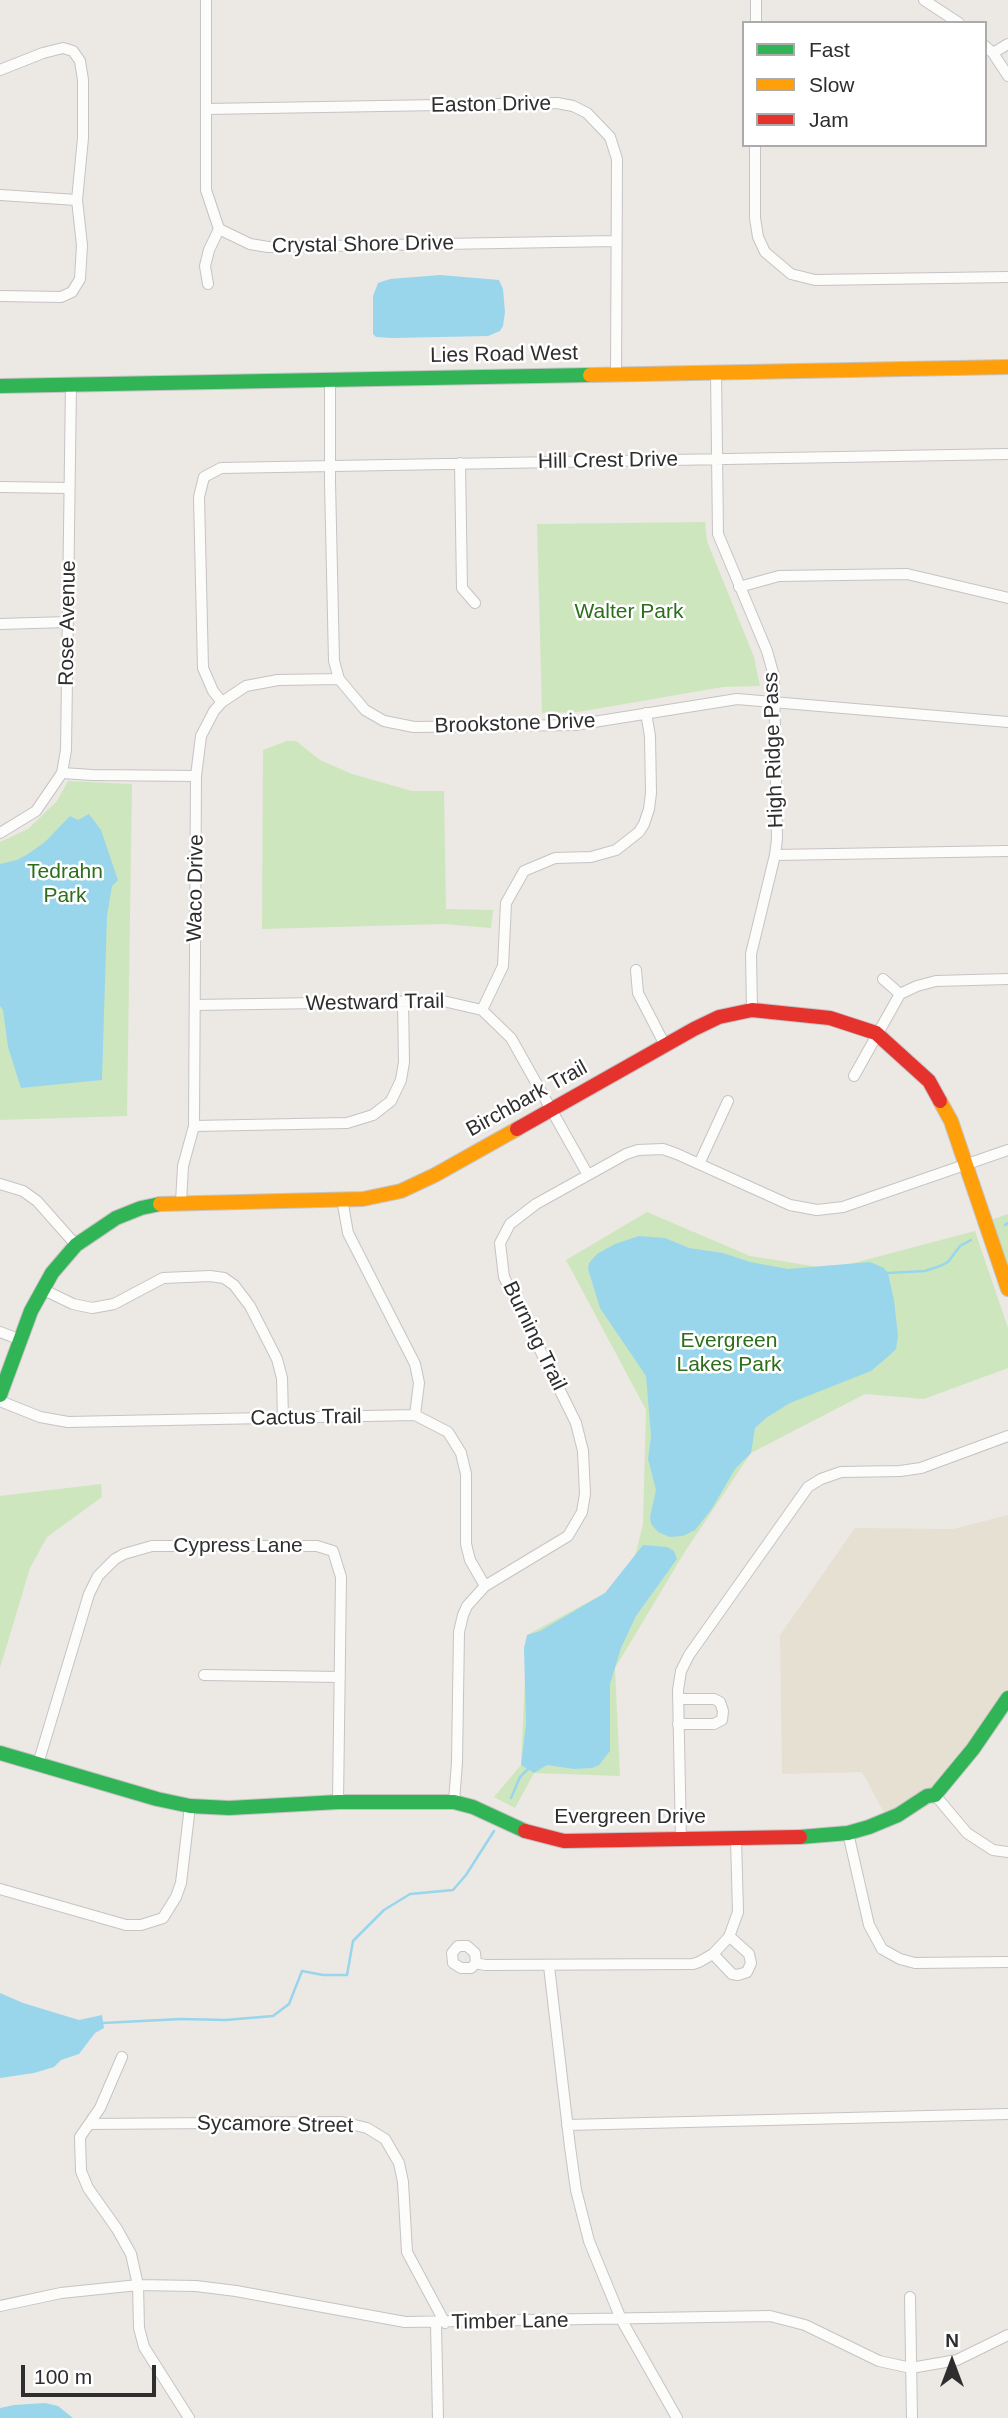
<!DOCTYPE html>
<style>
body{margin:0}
#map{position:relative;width:1008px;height:2418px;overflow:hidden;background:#ece8e4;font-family:Arial,sans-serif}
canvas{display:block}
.legend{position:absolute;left:742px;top:21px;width:245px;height:126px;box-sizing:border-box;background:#fff;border:2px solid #ababab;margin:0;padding:9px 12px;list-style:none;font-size:21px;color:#2e2e2e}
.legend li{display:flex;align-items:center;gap:14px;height:35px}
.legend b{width:35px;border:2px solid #ababab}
.north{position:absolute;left:917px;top:2327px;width:70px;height:70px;-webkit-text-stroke:5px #fff;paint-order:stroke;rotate:0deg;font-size:19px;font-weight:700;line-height:28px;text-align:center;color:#2e2e2e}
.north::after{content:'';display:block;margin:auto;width:24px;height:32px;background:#2e2e2e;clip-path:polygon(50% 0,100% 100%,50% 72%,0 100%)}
.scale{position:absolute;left:21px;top:2365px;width:135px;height:32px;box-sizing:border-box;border:4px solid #2e2e2e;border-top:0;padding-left:9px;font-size:21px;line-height:24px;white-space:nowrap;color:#2e2e2e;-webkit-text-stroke:5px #fff;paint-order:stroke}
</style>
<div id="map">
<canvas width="1008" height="2418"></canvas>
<ul class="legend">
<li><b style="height:9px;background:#30b455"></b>Fast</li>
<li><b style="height:9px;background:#ff9f0a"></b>Slow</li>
<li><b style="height:9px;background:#e5322d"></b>Jam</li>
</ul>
<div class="north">N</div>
<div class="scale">100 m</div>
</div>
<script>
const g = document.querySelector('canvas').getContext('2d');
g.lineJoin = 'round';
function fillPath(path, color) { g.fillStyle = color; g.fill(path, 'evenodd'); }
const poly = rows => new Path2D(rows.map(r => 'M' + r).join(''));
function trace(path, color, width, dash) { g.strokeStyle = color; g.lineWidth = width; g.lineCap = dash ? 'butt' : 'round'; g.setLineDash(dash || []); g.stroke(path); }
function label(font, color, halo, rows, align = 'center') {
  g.font = font + ' Arial,sans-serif'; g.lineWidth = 5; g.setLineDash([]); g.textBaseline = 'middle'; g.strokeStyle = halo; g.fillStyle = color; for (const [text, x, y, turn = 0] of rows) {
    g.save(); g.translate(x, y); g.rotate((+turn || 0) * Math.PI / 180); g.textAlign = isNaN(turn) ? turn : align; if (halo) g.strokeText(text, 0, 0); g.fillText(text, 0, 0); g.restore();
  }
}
const education = poly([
 [1008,1515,1008,1690,932,1790,886,1816,862,1772,782,1774,780,1635,855,1528,953,1529]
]);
const green = poly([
 [705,522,707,541,754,657,760,686,723,687,578,712,542,713,537,524],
 [287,741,296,741,320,760,352,774,412,791,444,791,446,909,493,910,491,928,444,924,262,929,263,750],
 [68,781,132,784,127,1116,0,1120,0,842,28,829,57,801],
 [647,1212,750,1256,831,1269,975,1231,1008,1328,1008,1368,924,1399,865,1394,751,1453,686,1550,615,1668,620,1776,534,1773,515,1808,494,1797,521,1765,527,1635,605,1593,635,1556,643,1524,646,1410,566,1260],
 [1008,1214,1008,1289,985,1222],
 [101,1484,102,1497,47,1537,30,1568,0,1668,0,1496]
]);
const water = poly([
 [440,275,499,280,503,289,505,312,503,326,500,331,488,336,393,338,376,337,373,334,373,296,378,283,390,279],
 [89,814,101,830,118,880,112,886,107,916,102,1080,21,1088,8,1047,3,1010,0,1006,0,864,17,860,28,854,45,842,70,816,78,820],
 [639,1236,665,1238,689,1248,723,1253,750,1262,788,1269,870,1262,884,1268,888,1273,894,1300,898,1336,896,1349,891,1354,871,1371,790,1403,766,1418,755,1428,751,1453,735,1469,711,1510,695,1530,683,1536,670,1537,658,1532,651,1524,650,1517,656,1490,648,1459,651,1436,646,1376,600,1308,588,1269,589,1263,597,1254,615,1244],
 [643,1545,667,1547,674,1551,677,1559,636,1616,621,1648,610,1684,610,1751,599,1765,592,1768,574,1769,547,1765,534,1773,521,1765,526,1724,524,1648,527,1635,540,1631,605,1593],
 [0,1993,23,2003,79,2020,102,2015,104,2028,95,2033,79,2054,61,2060,54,2067,34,2073,0,2078],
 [45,2403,58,2406,73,2418,0,2418,0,2408,14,2405]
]);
const stream = poly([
 [1005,1225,1008,1223],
 [888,1273,925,1271,940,1266,948,1262,960,1246,971,1240],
 [511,1798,520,1777,528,1769],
 [103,2023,181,2019,226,2020,273,2016,289,2004,302,1971,323,1975,347,1975,353,1941,384,1910,410,1894,453,1890,466,1875,494,1831]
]);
const street = poly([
 [206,0,206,190,219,229,250,244,268,247,616,241],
 [924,0,959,23],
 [756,23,756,0],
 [985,46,993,53,1008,76],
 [993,53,1008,44],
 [0,70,43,53,63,48,73,51,80,61,83,80,83,138,77,200,82,245,80,279,72,292,61,297,0,296],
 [206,109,557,103,573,106,587,113,610,137,617,159,616,374],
 [755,145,755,218,758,237,765,252,791,274,815,280,1008,277],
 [0,195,77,200],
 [208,284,205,266,209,250,219,229],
 [716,372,718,534,767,651,774,676,777,839,775,855,751,954,752,1010],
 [330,379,330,482,334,661,339,679,365,710,384,721,414,727,575,725,737,699,1008,722],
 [460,463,462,588,475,603],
 [0,487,69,488],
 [739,587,779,576,907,574,1008,598],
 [0,624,68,622],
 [222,702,213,691,203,668,199,497,204,477,221,468,1008,454],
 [62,773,92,775,196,776],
 [0,833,36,811,62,773,66,750,71,384],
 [775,855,1008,851],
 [636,970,638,993,665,1045],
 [883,979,900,994,917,986,936,981,1008,979],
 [195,1005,443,1001,482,1010,511,1038,588,1175],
 [482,1010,503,966,506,903,524,871,555,858,591,857,616,850,639,832,644,824,649,809,651,793,650,736,646,713],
 [854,1076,900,994],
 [194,1126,347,1123,373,1115,391,1101,401,1080,404,1062,403,1002],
 [699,1164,728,1101],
 [0,1184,23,1191,37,1201,76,1245],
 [342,1199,348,1233,415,1364,419,1383,415,1415],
 [181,1202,183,1166,194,1126,196,776,201,736,214,711,222,702,246,686,278,680,339,679],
 [42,1289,73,1304,92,1308,114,1304,163,1278,210,1276,224,1278,234,1285,250,1306,277,1359,282,1378,283,1418],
 [0,1332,21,1340],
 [0,1401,40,1417,68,1422,415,1415,448,1432,461,1453,466,1474,466,1544,470,1560,485,1586],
 [204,1675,340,1677],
 [678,1699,714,1699,720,1702,723,1711,722,1720,714,1724,678,1724],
 [38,1764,89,1594,98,1576,115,1559,124,1554,152,1546,317,1546,333,1551,341,1577,338,1802],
 [935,1795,967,1833,993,1850,1008,1852],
 [454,1802,457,1762,459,1632,463,1615,467,1606,485,1586,568,1536,582,1512,585,1494,583,1451,576,1423,504,1277,500,1243,510,1224,536,1204,626,1154,638,1150,663,1149,677,1154,790,1205,817,1210,843,1207,1008,1150],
 [848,1833,869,1925,882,1949,900,1959,915,1963,1008,1962],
 [681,1839,678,1690,681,1671,689,1655,808,1487,821,1479,841,1472,900,1471,921,1468,1008,1436],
 [0,1889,126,1925,141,1925,163,1918,176,1897,181,1883,190,1806],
 [713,1954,732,1974,738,1975,747,1972,751,1963,749,1954,729,1936],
 [476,1963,471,1968,461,1968,453,1963,452,1953,458,1946,467,1946,475,1953,476,1963,485,1965,693,1964,699,1962,713,1954,729,1937,738,1912,736,1839],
 [549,1966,570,2147,576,2190,589,2241,621,2319,677,2418],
 [122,2057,100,2108,80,2137,81,2171,88,2188,117,2229,131,2254,138,2285,139,2328,144,2347,189,2418],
 [89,2124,342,2122,367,2128,385,2139,399,2163,403,2182,407,2252,445,2323],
 [567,2125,1008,2114],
 [910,2297,912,2418],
 [0,2306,61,2293,138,2285,196,2286,236,2291,405,2322,770,2316,805,2325,879,2361,911,2368,957,2360,1008,2335],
 [436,2324,438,2418]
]);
const fast = poly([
 [0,386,590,375],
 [0,1395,31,1311,52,1273,76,1245,116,1218,141,1208,160,1204],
 [0,1753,157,1799,190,1806,229,1808,338,1802,454,1802,473,1807,525,1831],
 [800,1837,848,1833,869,1827,898,1815,927,1796,935,1795,973,1749,1008,1698]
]);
const slow = poly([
 [590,375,1008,367],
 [940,1101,951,1121,1008,1289],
 [160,1204,363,1199,401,1191,435,1175,517,1129]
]);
const jam = poly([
 [517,1129,694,1029,719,1017,752,1010,830,1018,876,1033,929,1081,940,1101],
 [525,1831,564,1841,800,1837]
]);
const streetNames = [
 ["Easton Drive",491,105,-1],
 ["Crystal Shore Drive",363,245,-1],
 ["Lies Road West",504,355,-1],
 ["Hill Crest Drive",608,461,-1],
 ["Rose Avenue",68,623,-89],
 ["Brookstone Drive",515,724,-2],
 ["High Ridge Pass",774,750,-92],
 ["Waco Drive",196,888,-89],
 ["Westward Trail",375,1003,-1],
 ["Birchbark Trail",527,1099,-29],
 ["Burning Trail",534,1336,64],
 ["Cactus Trail",306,1418,-1],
 ["Cypress Lane",238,1546],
 ["Evergreen Drive",630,1817],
 ["Sycamore Street",275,2125,1],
 ["Timber Lane",510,2322,-1]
];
const parkNames = [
 ["Walter Park",629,612],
 ["Tedrahn",65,872],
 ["Park",65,896],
 ["Evergreen",729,1341],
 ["Lakes Park",729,1365]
];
fillPath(education, '#e6e0d3');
fillPath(green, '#cee6be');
fillPath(water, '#99d6ec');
trace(stream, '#99d6ec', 2.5);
trace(street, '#c5c4c5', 12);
trace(fast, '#c5c4c5', 16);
trace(slow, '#c5c4c5', 16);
trace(jam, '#c5c4c5', 16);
trace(street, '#fcfcfb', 10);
trace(fast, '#30b455', 14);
trace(slow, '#ff9f0a', 14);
trace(jam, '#e5322d', 14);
label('21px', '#2e2e2e', '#fff', streetNames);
label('21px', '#2c6e1b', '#fff', parkNames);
</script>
